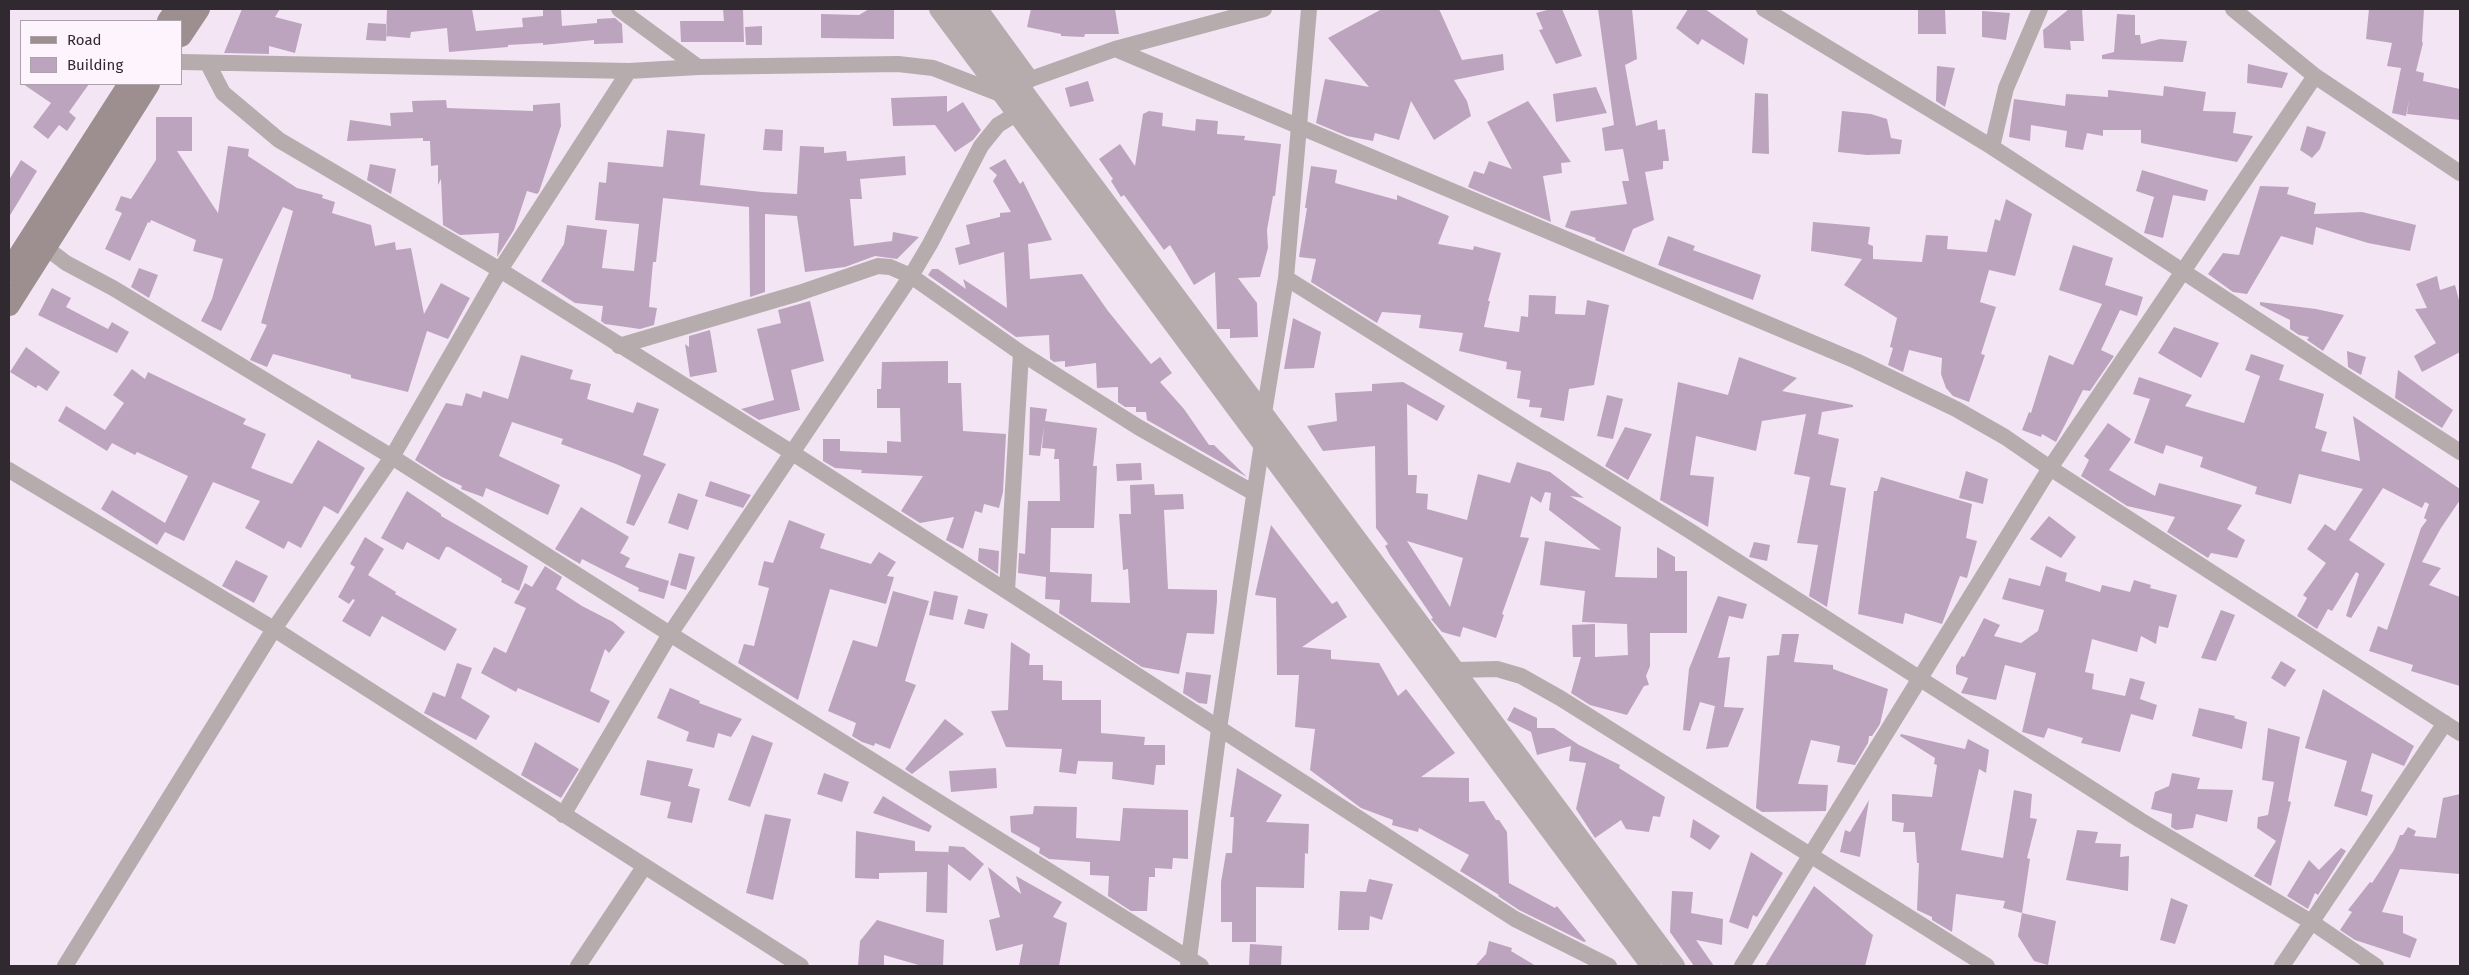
<!DOCTYPE html>
<style>
body{margin:0}
#map{position:relative;width:2469px;height:975px;overflow:hidden;background:#f4e5f4;font-family:"Fira Sans",sans-serif}
canvas{display:block}
.frame{position:absolute;inset:0;border:10px solid #302a30;pointer-events:none}
.legend{position:absolute;left:20px;top:20px;width:162px;height:65px;box-sizing:border-box;background:#fdf4fd;border:1px solid #aba3ab;margin:0;padding:6px 9px;list-style:none;font-size:15px;color:#302a30}
.legend li{display:flex;align-items:center;gap:10px;height:25px}
.legend b{width:25px;border:1px solid #aba3ab}
</style>
<div id="map">
<canvas width="2469" height="975"></canvas>
<div class="frame"></div>
<ul class="legend">
<li><b style="height:6px;background:#9d8e90"></b>Road</li>
<li><b style="height:14px;background:#bca4be"></b>Building</li>
</ul>
</div>
<script>
const g = document.querySelector('canvas').getContext('2d');
g.lineJoin = 'round';
function fillPath(path, color) { g.fillStyle = color; g.fill(path, 'evenodd'); }
const poly = rows => new Path2D(rows.map(r => 'M' + r).join(''));
function trace(path, color, width, dash) { g.strokeStyle = color; g.lineWidth = width; g.lineCap = dash ? 'butt' : 'round'; g.setLineDash(dash || []); g.stroke(path); }
const building = poly([
 [242,9,280,9,275,17,302,24,295,53,269,46,269,54,224,53],
 [387,9,472,9,476,31,523,27,522,18,543,16,543,9,561,9,562,26,597,23,597,19,615,18,622,24,623,43,594,44,594,40,543,45,543,43,508,45,508,47,449,52,447,28,411,32,410,38,386,36],
 [723,9,743,9,744,42,681,42,680,21,724,21],
 [869,9,894,9,894,39,821,38,821,14,859,15],
 [1031,9,1115,9,1119,34,1085,34,1084,37,1061,36,1061,34,1027,27],
 [1382,9,1439,9,1462,60,1503,54,1504,70,1454,80,1467,101,1471,116,1434,140,1411,101,1399,140,1375,133,1373,141,1347,136,1316,123,1325,79,1369,87,1328,38],
 [1551,9,1562,9,1582,56,1556,64,1539,30,1543,29,1536,13],
 [1598,9,1632,9,1637,59,1625,65,1636,126,1657,120,1658,130,1665,129,1669,161,1663,161,1663,169,1645,172,1654,220,1633,229,1624,252,1595,240,1596,238,1565,227,1571,211,1627,204,1622,181,1629,181,1623,149,1605,151,1602,128,1614,125],
 [1688,9,1705,9,1748,39,1744,65,1702,39,1698,45,1676,28],
 [1918,9,1945,9,1946,34,1918,34],
 [2069,9,2082,9,2084,41,2070,41,2071,50,2044,48,2043,30],
 [2369,9,2424,9,2422,42,2423,43,2416,71,2424,73,2423,81,2460,89,2460,120,2407,114,2409,100,2406,116,2392,113,2401,68,2387,66,2392,43,2366,39],
 [1982,11,2010,13,2006,40,1982,37],
 [2117,14,2135,15,2135,35,2140,35,2141,44,2160,39,2187,41,2183,62,2102,59,2102,55,2114,52],
 [368,23,387,24,386,41,366,40],
 [762,26,762,45,746,45,745,27],
 [2248,64,2288,73,2282,88,2247,83],
 [1937,66,1955,68,1945,107,1936,101],
 [1088,81,1094,101,1070,107,1065,88],
 [23,84,89,84,69,112,76,118,67,131,59,125,48,139,33,127,51,103],
 [2164,86,2206,92,2203,111,2236,112,2233,133,2253,136,2237,162,2141,143,2141,130,2103,130,2103,136,2087,133,2083,150,2065,147,2067,131,2031,125,2030,141,2009,137,2014,99,2065,106,2066,94,2108,97,2108,90,2163,96],
 [1596,87,1607,113,1556,122,1553,94],
 [1755,93,1768,94,1769,154,1752,153],
 [947,96,947,112,963,102,981,130,973,140,955,152,935,125,893,126,891,98],
 [446,100,447,108,533,111,533,105,560,103,561,126,539,192,537,194,527,191,514,230,497,257,499,233,460,235,443,225,441,179,438,185,438,165,431,166,430,141,423,141,423,138,347,141,350,120,391,126,390,113,413,112,412,101],
 [1528,101,1571,162,1561,163,1562,173,1543,176,1551,222,1468,187,1474,171,1484,174,1489,161,1512,169,1487,122],
 [1149,111,1163,113,1162,126,1195,131,1196,119,1218,121,1217,134,1245,136,1244,140,1281,144,1275,196,1273,196,1267,230,1268,248,1260,277,1238,278,1257,303,1258,337,1230,338,1230,329,1217,329,1215,272,1194,285,1170,245,1164,250,1124,195,1121,197,1111,181,1113,179,1099,159,1120,144,1135,166,1143,114],
 [1842,111,1871,114,1887,119,1891,138,1902,140,1900,154,1867,155,1838,152],
 [156,117,192,117,192,151,177,151,218,213,228,146,249,149,248,156,297,188,323,195,322,198,335,202,332,213,371,225,375,246,395,242,396,250,411,248,424,314,441,283,470,298,448,339,427,331,408,392,351,378,351,375,273,354,267,367,250,360,267,325,261,323,293,211,283,207,221,331,201,321,212,299,223,259,193,251,196,240,151,220,150,223,148,222,130,261,105,249,122,213,115,210,121,196,131,199,156,160],
 [2307,126,2326,132,2320,149,2312,158,2300,150],
 [765,129,783,130,782,151,763,150],
 [667,130,705,134,700,185,762,192,797,194,800,146,824,147,824,153,846,151,847,161,905,156,906,175,860,179,862,199,850,199,854,246,892,241,893,232,919,237,897,259,875,256,845,267,805,272,797,216,765,214,765,292,750,297,749,207,663,198,656,262,653,262,649,307,657,308,654,325,640,329,605,324,601,321,603,306,575,303,541,281,564,244,567,225,607,230,602,268,634,271,639,224,595,220,599,182,606,183,608,162,663,167],
 [1005,159,1020,184,1023,181,1052,240,1028,244,1030,279,1082,274,1108,311,1151,364,1160,357,1172,373,1160,382,1184,409,1209,445,1214,445,1247,477,1147,420,1146,412,1136,412,1136,407,1125,407,1118,402,1118,387,1097,388,1096,363,1065,367,1065,361,1054,362,1050,359,1049,335,1016,337,928,275,932,269,938,269,966,289,963,279,1007,308,1004,252,959,265,955,248,970,244,966,225,1000,217,1000,213,1011,212,993,181,997,175,989,168],
 [21,160,37,171,9,217,9,180],
 [370,164,396,169,391,194,367,180],
 [1311,166,1337,170,1335,183,1397,200,1397,195,1449,216,1438,244,1473,250,1474,246,1501,253,1488,301,1490,301,1484,327,1519,332,1521,316,1528,317,1529,295,1556,296,1555,314,1585,315,1587,300,1609,305,1594,385,1569,389,1564,421,1540,417,1542,408,1529,407,1530,400,1517,398,1521,371,1506,369,1507,362,1459,351,1463,333,1419,328,1421,315,1382,312,1377,323,1311,282,1316,259,1299,257,1307,208,1305,208],
 [2142,170,2208,190,2205,201,2173,195,2163,238,2144,233,2154,197,2136,191],
 [2260,186,2289,187,2287,194,2316,203,2314,214,2362,212,2416,225,2410,251,2368,243,2316,227,2313,245,2281,236,2247,294,2233,292,2208,274,2223,253,2239,255],
 [2006,199,2032,214,2015,276,1989,270,1980,302,1996,307,1981,354,1985,355,1969,402,1953,396,1946,388,1941,374,1942,358,1909,350,1903,372,1888,365,1893,348,1890,347,1897,318,1844,285,1862,259,1811,251,1813,222,1870,227,1868,244,1873,246,1873,259,1922,262,1926,235,1948,236,1947,249,1987,252,1995,219,2000,221],
 [1668,236,1695,246,1693,250,1761,275,1753,300,1658,265],
 [2073,245,2113,258,2105,285,2143,297,2137,316,2120,310,2101,350,2114,356,2090,391,2083,390,2056,442,2042,434,2041,437,2022,430,2029,412,2031,413,2049,355,2073,365,2102,304,2059,290],
 [139,268,158,275,149,298,131,287],
 [2437,276,2440,290,2455,285,2460,304,2460,352,2422,372,2414,356,2436,343,2415,309,2427,308,2416,284],
 [52,288,71,298,66,307,108,329,112,322,129,332,117,353,38,315],
 [810,301,824,361,791,370,800,410,759,420,741,409,774,400,757,329,781,323,778,310],
 [2260,302,2316,309,2344,315,2323,351,2307,340,2309,337,2299,335,2290,329,2290,320,2260,305],
 [1293,318,1321,332,1314,368,1284,369],
 [2174,327,2219,343,2201,378,2158,353],
 [710,330,717,372,690,377,685,344,689,347,689,336],
 [26,347,60,372,47,391,38,385,36,388,10,372],
 [2347,351,2366,357,2361,375,2348,367],
 [2251,354,2284,365,2279,380,2324,394,2315,428,2327,432,2321,451,2360,461,2353,416,2460,489,2460,500,2441,528,2422,562,2441,568,2429,585,2460,597,2460,686,2411,671,2413,665,2369,651,2378,626,2387,630,2421,528,2427,520,2424,518,2429,504,2425,502,2422,508,2383,488,2349,540,2385,564,2351,618,2346,616,2359,574,2356,572,2332,611,2328,609,2317,629,2297,616,2307,598,2303,595,2326,563,2307,549,2325,524,2335,531,2363,489,2299,474,2291,504,2255,494,2257,487,2200,467,2203,457,2166,445,2163,454,2134,443,2150,399,2133,394,2139,377,2192,395,2185,406,2244,423,2260,376,2245,370],
 [521,355,573,370,570,379,591,384,587,399,633,413,637,402,659,409,643,455,666,464,634,526,626,523,641,475,616,464,561,444,563,439,512,422,499,456,560,485,548,515,486,488,483,497,461,489,462,486,442,477,415,460,446,403,462,406,466,393,481,398,483,391,508,399],
 [1739,357,1797,378,1782,391,1853,405,1853,407,1822,412,1818,434,1839,439,1830,485,1846,488,1827,607,1809,596,1818,545,1797,543,1810,477,1794,474,1806,414,1762,421,1756,451,1696,436,1690,475,1714,477,1708,527,1660,500,1678,382,1728,395],
 [948,361,948,383,961,383,963,431,1006,434,1003,492,999,508,984,504,982,513,975,511,963,549,946,540,954,517,920,523,901,511,923,476,861,473,862,470,835,468,823,461,823,439,840,439,840,451,887,453,887,441,901,442,900,408,877,408,877,389,881,389,882,362],
 [132,369,145,379,148,372,246,419,243,424,266,434,251,468,292,484,318,440,365,468,338,514,324,506,301,548,288,541,284,549,245,528,260,501,213,482,184,541,165,532,157,545,101,509,112,490,165,523,188,476,137,452,135,455,112,443,107,451,58,421,66,406,105,430,124,403,113,395],
 [2398,370,2453,410,2442,428,2395,398],
 [1403,382,1445,406,1437,421,1407,404,1408,475,1417,475,1416,493,1428,494,1427,509,1467,520,1478,474,1510,483,1517,462,1550,472,1584,498,1570,496,1621,527,1615,577,1657,578,1657,547,1675,557,1675,571,1687,571,1687,633,1650,633,1650,666,1646,676,1649,685,1644,686,1627,715,1590,705,1571,693,1581,657,1573,657,1572,625,1595,624,1595,657,1628,655,1627,624,1582,622,1585,591,1540,585,1545,541,1601,550,1549,510,1551,493,1545,492,1541,503,1531,496,1520,537,1529,538,1502,614,1504,615,1496,638,1463,627,1460,637,1442,632,1431,619,1433,618,1390,555,1385,546,1388,544,1376,528,1375,446,1323,451,1307,426,1337,421,1335,393,1372,391,1372,384],
 [1407,541,1463,558,1450,607],
 [1607,395,1623,399,1613,439,1597,436],
 [1030,407,1047,409,1045,421,1097,428,1093,466,1097,466,1094,528,1051,528,1050,572,1092,574,1091,602,1130,603,1128,569,1123,570,1119,514,1131,514,1130,485,1154,484,1155,495,1183,494,1184,509,1164,510,1168,589,1217,590,1217,601,1214,634,1187,633,1179,674,1142,667,1059,613,1060,600,1045,599,1046,577,1018,573,1019,553,1025,554,1028,501,1060,501,1059,459,1054,459,1055,449,1042,448,1044,426,1040,456,1029,455],
 [2108,423,2131,439,2109,470,2155,496,2159,483,2242,505,2227,529,2245,540,2237,558,2211,553,2208,558,2167,532,2175,517,2127,506,2081,476,2089,460,2084,456],
 [1625,427,1652,434,1628,480,1605,466],
 [1141,463,1142,480,1117,481,1116,464],
 [1966,471,1988,479,1983,504,1959,498],
 [1881,477,1972,504,1966,538,1977,541,1967,578,1960,576,1942,624,1905,613,1903,624,1858,614,1874,491,1877,491],
 [710,481,751,495,743,508,705,496],
 [407,491,441,514,441,516,528,566,519,591,501,582,502,579,449,547,446,547,439,560,407,542,403,550,381,538],
 [678,493,698,500,688,530,668,523],
 [581,507,629,537,620,553,630,558,625,567,669,581,664,599,638,591,639,588,582,559,580,564,555,549],
 [2049,516,2076,537,2061,558,2030,539],
 [789,520,825,534,820,548,871,564,879,552,896,562,887,576,894,577,886,604,830,589,798,700,738,663,744,644,754,646,769,588,758,585,764,561,773,563],
 [1271,525,1332,604,1337,601,1347,617,1302,647,1331,650,1331,659,1379,663,1398,696,1406,689,1455,753,1421,777,1469,778,1469,802,1484,801,1496,820,1499,820,1507,832,1509,883,1555,908,1557,906,1586,941,1584,942,1519,910,1498,896,1499,895,1460,871,1469,855,1419,828,1418,832,1392,825,1393,820,1361,808,1310,770,1315,729,1295,727,1299,675,1277,675,1276,598,1255,595],
 [365,537,384,549,368,575,396,592,395,594,457,629,445,651,382,616,370,637,342,621,355,600,353,599,349,604,338,597,355,567,350,564],
 [1754,542,1770,545,1767,561,1749,557],
 [979,548,999,551,998,574,978,561],
 [679,553,695,557,686,590,670,585],
 [236,560,268,576,254,603,222,586],
 [545,566,562,577,556,589,582,606,613,622,625,632,609,653,605,649,590,691,610,701,599,723,518,688,516,692,481,673,494,647,506,653,526,608,514,603,525,583,532,587],
 [2046,566,2067,573,2065,581,2100,592,2102,585,2130,592,2134,580,2151,585,2150,588,2177,595,2168,628,2159,626,2156,644,2141,636,2137,652,2092,639,2085,672,2094,674,2092,689,2125,696,2130,678,2145,682,2140,699,2157,705,2153,720,2131,714,2120,752,2081,743,2083,738,2048,728,2044,738,2022,732,2036,673,2005,665,1996,700,1961,693,1968,678,1956,674,1956,666,1962,656,1964,657,1984,618,2000,625,1994,636,2021,643,2038,631,2044,610,2002,599,2009,578,2040,586],
 [893,591,929,601,905,681,916,685,890,749,875,743,874,746,862,742,852,736,856,723,828,711,853,640,877,647],
 [934,591,958,596,953,620,929,615],
 [1718,596,1747,604,1743,619,1729,616,1718,658,1730,657,1724,707,1744,708,1728,747,1706,749,1715,706,1718,707,1700,702,1690,731,1683,730,1689,669],
 [968,609,988,614,984,629,964,624],
 [2221,610,2235,615,2216,661,2201,658],
 [1782,634,1799,634,1794,662,1833,665,1833,669,1888,689,1880,724,1872,736,1869,736,1868,743,1855,765,1837,762,1840,746,1811,740,1798,784,1828,785,1826,811,1762,812,1756,808,1767,656,1779,655],
 [1011,642,1030,654,1029,665,1043,665,1043,680,1062,681,1062,700,1101,700,1101,733,1145,737,1144,745,1165,745,1165,765,1156,765,1154,785,1112,779,1113,762,1078,761,1076,774,1059,772,1062,749,1006,747,991,711,1008,710],
 [2281,661,2296,670,2285,687,2271,678],
 [457,663,472,668,461,698,490,716,476,740,424,713,433,692,445,697],
 [1186,672,1211,675,1207,704,1199,703,1183,693],
 [670,688,700,701,699,703,742,719,731,737,718,733,714,748,686,741,689,732,657,718],
 [2323,689,2414,746,2404,766,2372,753,2361,791,2373,795,2367,816,2334,806,2347,761,2305,748],
 [1514,707,1537,718,1537,728,1554,728,1579,745,1620,765,1619,768,1665,797,1660,817,1653,816,1649,832,1626,829,1621,820,1595,838,1576,809,1586,763,1569,761,1571,746,1537,755,1531,732,1507,720],
 [2199,708,2235,716,2234,718,2247,722,2242,749,2192,736],
 [945,719,964,734,912,774,905,769],
 [2268,728,2300,737,2288,801,2291,802,2271,886,2254,876,2276,841,2257,828,2258,817,2268,815,2274,782,2262,780],
 [1901,734,1965,749,1968,739,1989,750,1986,773,1979,769,1961,850,2003,858,2014,790,2032,794,2030,818,2037,819,2027,858,2030,859,2022,913,2003,908,2005,901,1956,894,1952,932,1932,920,1932,917,1917,910,1919,863,1917,863,1915,832,1903,832,1904,823,1892,821,1892,794,1932,797,1937,765,1934,764,1935,758,1900,736],
 [752,735,773,743,750,807,728,800],
 [535,742,579,769,561,798,521,775],
 [647,760,693,769,688,786,700,789,692,823,667,818,671,802,640,795],
 [996,768,997,788,951,792,949,771],
 [1237,768,1282,795,1266,822,1309,824,1308,854,1305,853,1304,888,1256,887,1256,942,1232,942,1232,922,1221,922,1221,882,1226,853,1232,853,1234,817,1230,817],
 [824,773,849,782,842,802,817,794],
 [2172,773,2200,778,2197,789,2233,790,2227,822,2196,814,2193,828,2176,830,2171,827,2172,814,2151,809,2155,792,2169,786],
 [2460,794,2460,874,2400,869,2382,912,2403,916,2403,933,2417,939,2410,958,2355,940,2340,930,2352,912,2348,910,2370,882,2372,883,2394,850,2400,835,2403,835,2408,827,2416,831,2414,836,2436,838,2443,798],
 [883,796,932,826,929,832,873,813],
 [1869,800,1860,857,1840,852,1845,830,1850,832],
 [1034,806,1077,807,1076,838,1120,841,1123,808,1188,810,1188,859,1173,858,1172,869,1155,868,1155,877,1149,877,1147,911,1131,911,1108,896,1109,876,1090,875,1090,862,1049,859,1039,853,1040,848,1011,832,1010,816,1033,814],
 [765,814,791,819,773,900,746,893],
 [1693,819,1720,836,1710,850,1690,837],
 [2077,830,2098,832,2095,843,2121,844,2120,857,2129,856,2128,891,2066,880],
 [856,831,915,841,915,851,948,852,948,855,949,846,964,847,984,864,970,881,948,864,947,913,926,912,927,872,879,873,879,879,855,878],
 [2341,848,2346,851,2318,895,2315,893,2308,909,2287,896,2309,860,2319,870],
 [1751,852,1783,873,1757,917,1753,915,1748,929,1729,922],
 [988,867,1021,894,1016,876,1062,902,1053,917,1067,923,1059,966,1019,966,1023,944,996,951,989,920,1000,917],
 [1369,879,1393,884,1382,920,1370,916,1369,930,1338,930,1340,891,1366,892],
 [1814,886,1873,935,1865,966,1765,966],
 [1672,891,1693,892,1691,913,1723,919,1722,945,1696,940,1714,966,1694,966,1670,932],
 [2171,898,2188,905,2175,944,2160,940],
 [2022,913,2056,921,2048,965,2034,961,2018,936],
 [877,920,944,940,943,966,922,966,884,955,884,966,858,966,860,941],
 [1489,941,1512,948,1511,951,1536,966,1475,966,1486,954],
 [1250,944,1282,946,1281,966,1249,965]
]);
const minor = poly([
 [619,9,698,67],
 [980,9,1031,79],
 [1764,9,1992,147,2460,452],
 [2233,9,2315,76,2460,173],
 [1115,49,1856,361,1956,409,2005,437,2050,468,2460,733],
 [181,62,629,71,698,67,898,64,933,68,1003,95,1031,79,1115,49,1264,9],
 [208,64,223,93,279,140,500,270,791,452,1515,919,1609,966],
 [1992,147,2006,88,2040,9],
 [45,247,66,263,113,288,392,457,670,634,1201,966],
 [1286,278,1690,531,2140,820,2313,923,2376,966],
 [619,346,799,293,878,266,890,267,911,276,1021,353,1138,427,1254,493],
 [9,470,274,629,801,966],
 [1007,591,1021,353],
 [1455,670,1497,669,1521,676,1560,698,1987,966],
 [563,815,670,634,911,276,930,244,981,146,998,125,1016,114],
 [65,966,274,629,392,457,500,270,629,71],
 [578,966,644,867],
 [1188,966,1219,729,1262,443,1264,413,1286,278,1309,9],
 [1742,966,2050,468,2315,76],
 [2282,966,2445,723]
]);
const tertiary = poly([
 [939,9,1651,966],
 [962,9,1675,966]
]);
const secondary = poly([
 [168,21,176,9],
 [181,36,199,9],
 [9,271,129,84],
 [9,305,149,84]
]);
fillPath(building, '#bca4be');
trace(minor, '#b6acad', 16);
trace(tertiary, '#b6acad', 20);
trace(secondary, '#9d8e90', 22);
</script>
